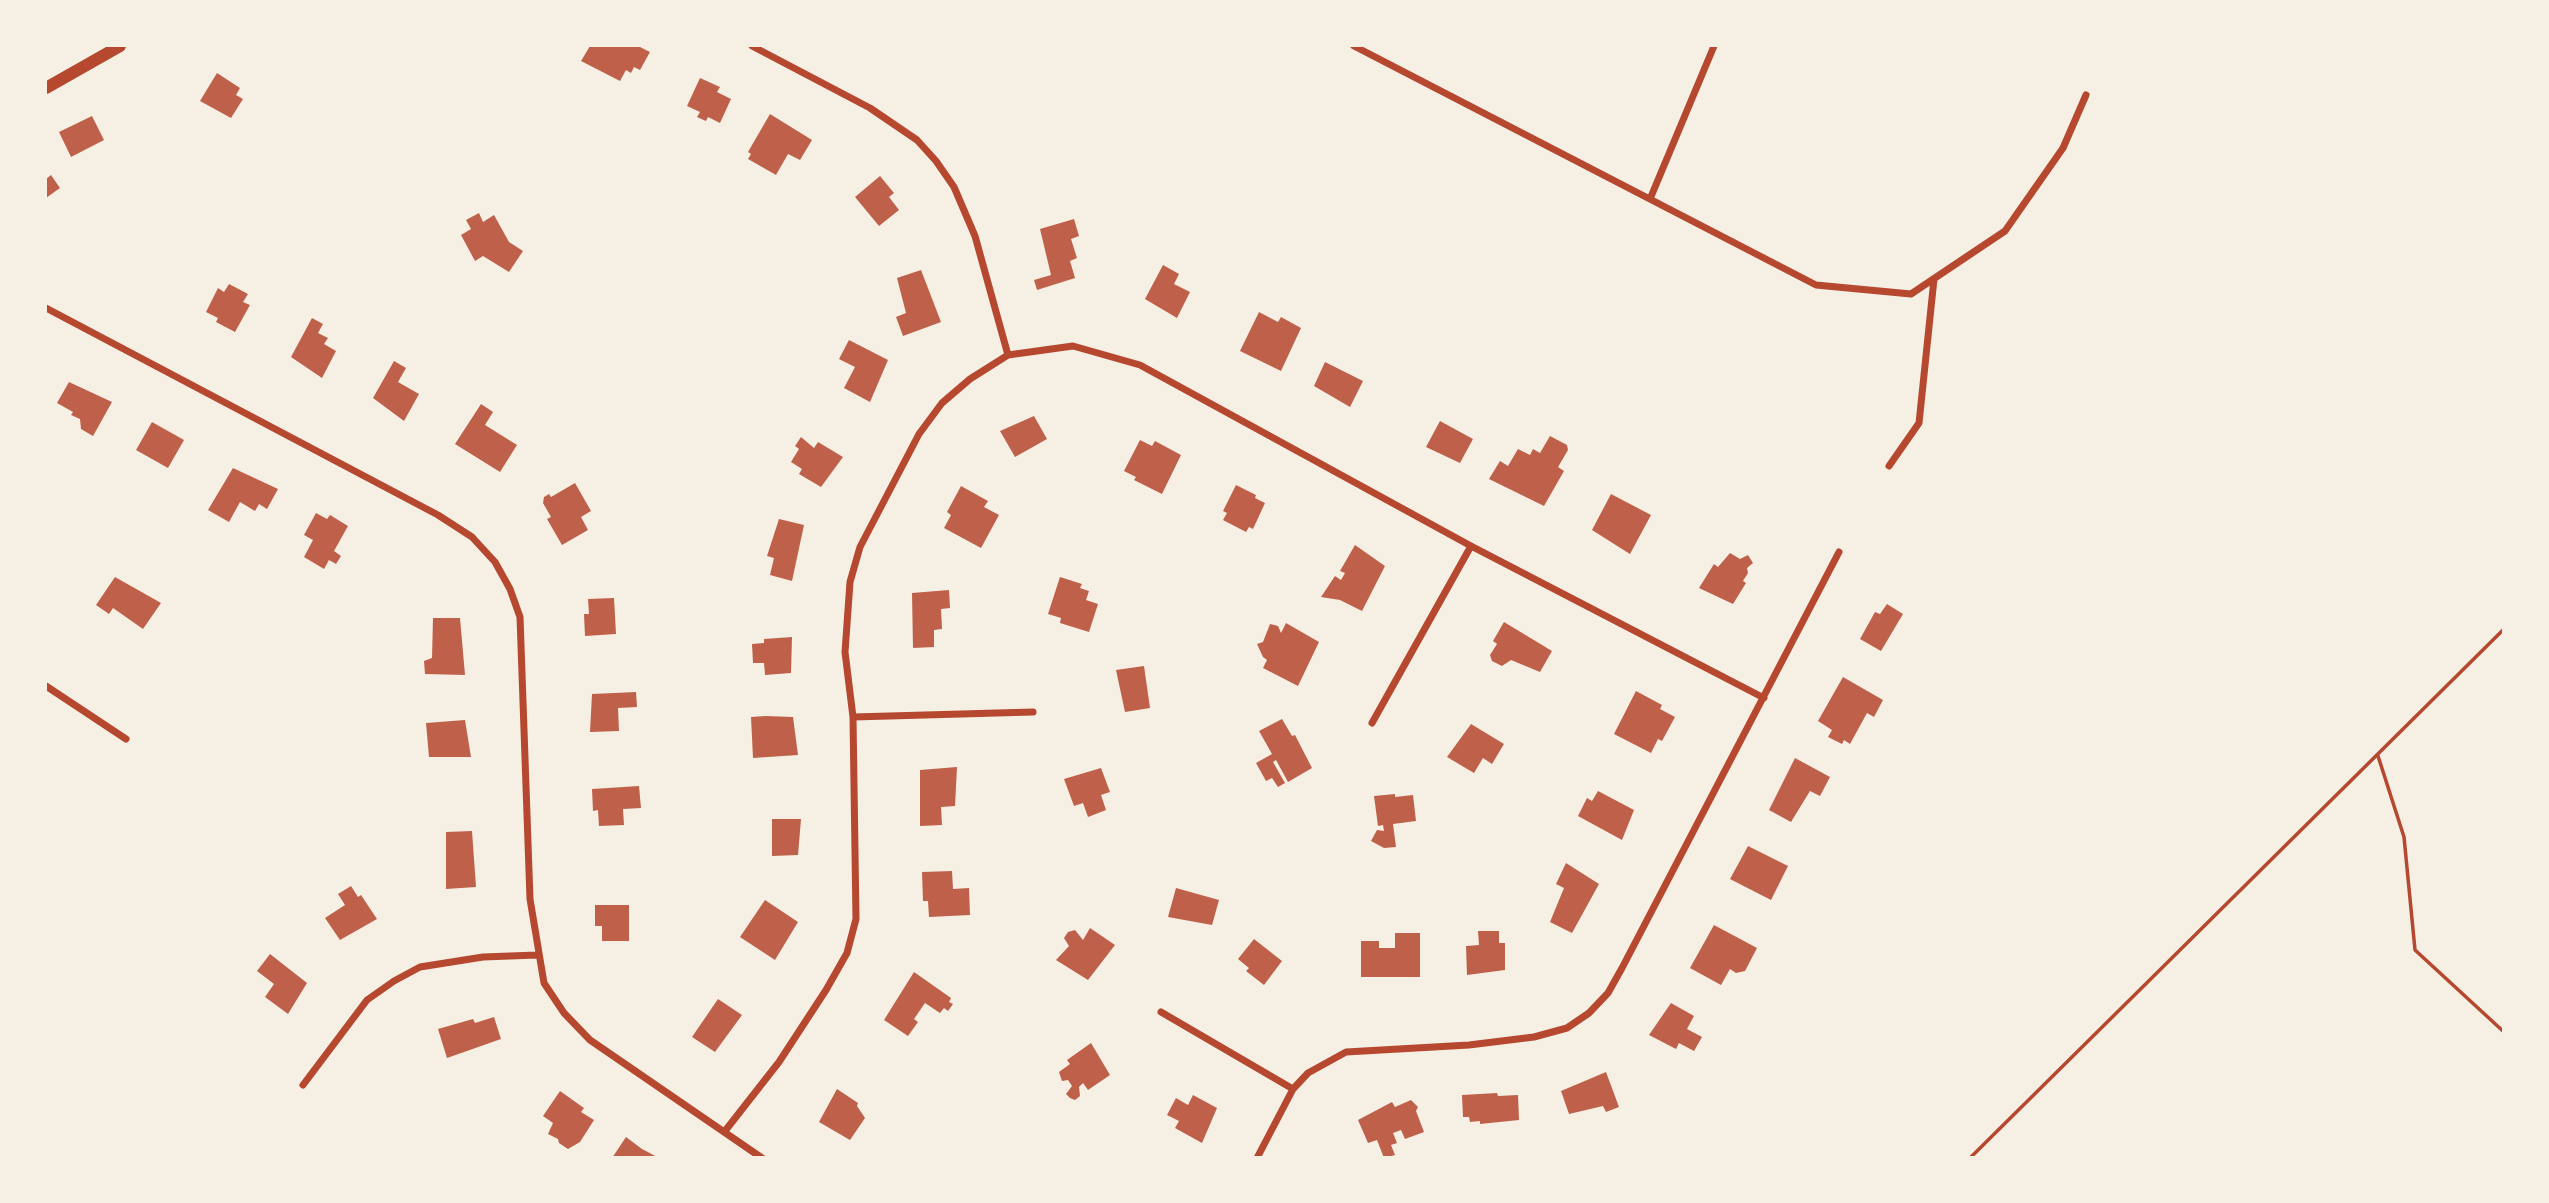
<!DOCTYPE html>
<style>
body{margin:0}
#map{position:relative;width:2549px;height:1203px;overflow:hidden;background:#f6efe4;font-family:Arial,sans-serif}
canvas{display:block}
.frame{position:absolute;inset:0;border:47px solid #f6efe4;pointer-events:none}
</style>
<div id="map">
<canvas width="2549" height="1203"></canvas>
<div class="frame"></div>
</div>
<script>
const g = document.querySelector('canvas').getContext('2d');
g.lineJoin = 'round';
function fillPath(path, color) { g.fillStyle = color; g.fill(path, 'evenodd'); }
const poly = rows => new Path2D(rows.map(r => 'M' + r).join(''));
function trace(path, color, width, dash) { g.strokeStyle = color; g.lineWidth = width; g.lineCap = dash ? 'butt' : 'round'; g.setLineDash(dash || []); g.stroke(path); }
const building = poly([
 [590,46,638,46,650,52,640,70,634,67,631,73,626,70,620,81,581,61],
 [217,73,240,88,236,95,243,99,231,118,200,101],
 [700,78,720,87,717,92,731,99,720,123,708,117,706,121,697,117,700,112,687,106],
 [770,114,812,140,800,160,788,154,776,175,748,159,751,154,748,152],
 [92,116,104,140,71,157,59,132],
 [51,175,60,188,46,198,46,179],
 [880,176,894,193,889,197,899,210,879,226,855,197],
 [479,213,483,222,494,215,509,242,523,251,509,272,483,256,475,261,461,235,471,229,466,220],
 [1074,219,1079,236,1071,239,1077,258,1070,261,1075,278,1037,290,1034,280,1051,275,1040,229],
 [1163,265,1179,274,1174,284,1190,292,1177,318,1145,299],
 [921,270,941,322,903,336,896,317,906,313,897,278],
 [229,284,248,294,243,302,250,305,235,332,216,322,218,318,206,312,218,288,224,292],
 [1259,312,1278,322,1281,317,1301,328,1281,371,1240,351],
 [312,318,323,324,318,333,328,338,324,344,336,351,322,378,291,357],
 [849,340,888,360,870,402,844,388,855,367,839,359],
 [394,361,406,368,398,382,419,394,404,421,373,398],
 [1325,362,1363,381,1350,407,1314,386],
 [69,382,112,402,93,436,81,429,80,419,71,415,73,412,57,403],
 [481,404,493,412,485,425,517,445,500,472,455,444],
 [1034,416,1047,439,1015,457,1000,431],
 [1440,421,1473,439,1460,463,1426,447],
 [152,422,184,440,168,468,136,450],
 [1550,436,1567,445,1568,450,1558,467,1564,471,1544,506,1489,479,1500,461,1508,466,1518,449,1530,455,1533,449,1540,453],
 [801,437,814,448,818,442,843,457,821,487,799,474,802,469,791,462,799,449,795,446],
 [1140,440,1152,446,1155,441,1181,455,1162,494,1134,480,1136,477,1124,471],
 [233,468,278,489,267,509,259,504,255,511,240,502,229,522,208,510],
 [575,483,591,511,581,517,588,530,562,545,547,519,551,517,543,503,544,497,549,494,551,497],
 [1236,485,1256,495,1255,498,1265,503,1253,529,1249,527,1246,532,1223,520,1227,513,1223,511],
 [961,486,988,501,984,507,999,515,981,548,944,528,951,515,947,512],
 [1611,494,1651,515,1630,554,1592,530],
 [316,513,327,519,330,515,348,526,334,551,341,556,336,564,329,560,324,569,304,557,313,540,304,535],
 [779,519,804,525,792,581,770,575,774,558,767,556],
 [1355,545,1385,566,1362,611,1340,600,1321,597,1335,576,1341,580,1345,573,1340,571],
 [1730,553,1740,559,1748,555,1753,563,1747,568,1748,573,1743,581,1746,583,1733,604,1699,588,1714,564,1718,567],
 [115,577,161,603,143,629,113,608,109,614,96,605],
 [1060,577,1082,584,1080,588,1089,591,1086,600,1098,604,1089,632,1060,623,1061,618,1048,614],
 [949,590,950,608,941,609,942,629,934,630,934,647,913,648,912,593],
 [614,598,616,634,585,636,584,614,589,614,588,599],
 [1887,604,1903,614,1881,651,1860,639,1875,612,1880,614],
 [433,618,460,618,465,675,425,674,424,661,432,658],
 [1504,622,1552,651,1540,672,1511,660,1502,666,1492,661,1490,655,1497,644,1493,641],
 [1286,623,1319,642,1298,686,1263,668,1267,660,1263,657,1257,644,1263,642,1270,624,1278,626,1281,633],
 [792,637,791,673,765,675,764,663,753,663,752,644,764,643,764,639],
 [1144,666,1150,708,1125,712,1116,670],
 [1843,677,1883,700,1874,717,1867,713,1850,744,1844,740,1842,744,1828,737,1832,730,1818,721],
 [1636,691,1662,705,1660,709,1675,717,1662,741,1658,739,1651,753,1614,734],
 [636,692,637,707,618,708,619,731,590,732,592,694],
 [765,716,793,717,798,755,753,758,751,717],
 [1282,719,1292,736,1295,735,1312,768,1288,782,1276,760,1273,762,1285,783,1278,787,1272,778,1266,781,1256,763,1272,754,1259,731],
 [465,720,471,757,429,757,426,723],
 [1471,724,1504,744,1492,764,1483,758,1474,773,1447,757],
 [1795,758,1830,777,1820,796,1810,791,1791,822,1769,810],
 [957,767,955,806,941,807,942,825,920,826,920,770],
 [1101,768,1110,792,1101,795,1106,810,1088,817,1083,803,1074,806,1064,779],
 [639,786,641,808,623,809,624,825,599,826,598,810,593,811,592,789],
 [1598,791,1634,810,1622,840,1578,816,1587,798,1592,801],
 [1395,794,1395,797,1413,795,1416,821,1393,824,1396,847,1384,848,1371,841,1377,830,1384,831,1383,825,1378,826,1374,796],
 [772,819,801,819,798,855,772,856],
 [472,831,476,887,446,889,446,832],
 [1748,846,1788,866,1771,900,1730,879],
 [1566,863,1599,884,1572,933,1550,922,1564,888,1556,884],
 [952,871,953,889,969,888,970,915,929,917,928,901,923,901,922,872],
 [351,886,358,897,361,895,377,919,340,940,325,918,345,905,338,894],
 [1176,888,1219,900,1212,925,1168,917],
 [765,900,798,922,775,960,740,937],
 [595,905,629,905,629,941,602,941,602,926,595,926],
 [1714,925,1757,948,1745,971,1736,973,1730,969,1721,985,1690,968],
 [1090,928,1115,945,1088,980,1056,960,1069,946,1064,938,1068,932,1075,930,1083,940],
 [1478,931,1499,931,1499,943,1505,943,1505,970,1467,975,1466,946,1479,945],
 [1395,933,1420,933,1420,977,1361,977,1361,941,1379,941,1379,948,1395,948],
 [1254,939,1282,961,1264,985,1246,971,1249,968,1238,959],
 [270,954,307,983,288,1014,265,997,274,984,257,971],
 [914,972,951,998,949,1002,953,1004,948,1011,944,1008,940,1013,925,1003,914,1019,918,1022,908,1036,884,1020],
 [718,999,742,1015,715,1052,692,1037],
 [1671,1003,1694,1016,1687,1029,1702,1037,1694,1051,1679,1043,1676,1049,1649,1035],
 [494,1017,501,1039,447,1058,438,1029,473,1019,475,1023],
 [1091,1043,1110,1075,1088,1090,1083,1083,1079,1087,1080,1096,1075,1100,1070,1098,1066,1094,1072,1086,1068,1080,1062,1081,1059,1072,1070,1064,1067,1060],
 [1606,1072,1619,1107,1606,1112,1603,1106,1569,1114,1561,1091],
 [837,1089,858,1103,857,1106,865,1118,850,1140,819,1122],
 [560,1091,584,1108,581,1112,594,1120,580,1142,568,1149,559,1143,558,1139,548,1134,553,1123,543,1116],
 [1497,1093,1498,1096,1518,1095,1519,1120,1480,1124,1480,1121,1470,1122,1469,1117,1463,1117,1462,1095],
 [1193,1095,1217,1108,1202,1143,1175,1128,1179,1121,1167,1115,1176,1098,1188,1105],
 [1411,1100,1418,1107,1416,1111,1424,1132,1405,1139,1401,1130,1393,1133,1397,1143,1391,1145,1395,1155,1384,1158,1377,1140,1368,1143,1358,1120,1392,1102,1395,1107],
 [626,1137,642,1149,659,1158,612,1158]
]);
const path = poly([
 [2378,756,2404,837,2415,950,2504,1032],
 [1970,1158,2504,629]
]);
const minor = poly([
 [752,46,870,108,917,140,936,161,954,187,975,236,1008,355],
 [1354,46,1816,285,1911,294,2005,231,2063,148,2086,95],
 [1650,199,1714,46],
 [46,308,438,515,472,537,495,562,510,589,520,617,530,899,544,983,564,1013,590,1040,762,1158],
 [1889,466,1919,423,1934,279],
 [46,686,126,739],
 [853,717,1033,712],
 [1372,723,1471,546],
 [1161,1012,1293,1089],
 [303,1085,367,1000,394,981,420,967,483,957,537,955],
 [725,1131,779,1062,826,990,847,953,856,919,853,717,845,652,850,582,860,547,919,434,942,403,970,379,1008,355,1073,346,1140,365,1471,546,1764,698],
 [1257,1158,1293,1089,1308,1073,1346,1052,1469,1045,1534,1037,1567,1028,1589,1013,1608,993,1622,968,1839,552]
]);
const tertiary = poly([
 [46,88,120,46]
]);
fillPath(building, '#bf614a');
trace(path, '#b5482f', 3.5);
trace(minor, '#b5482f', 7);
trace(tertiary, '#b5482f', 12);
</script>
